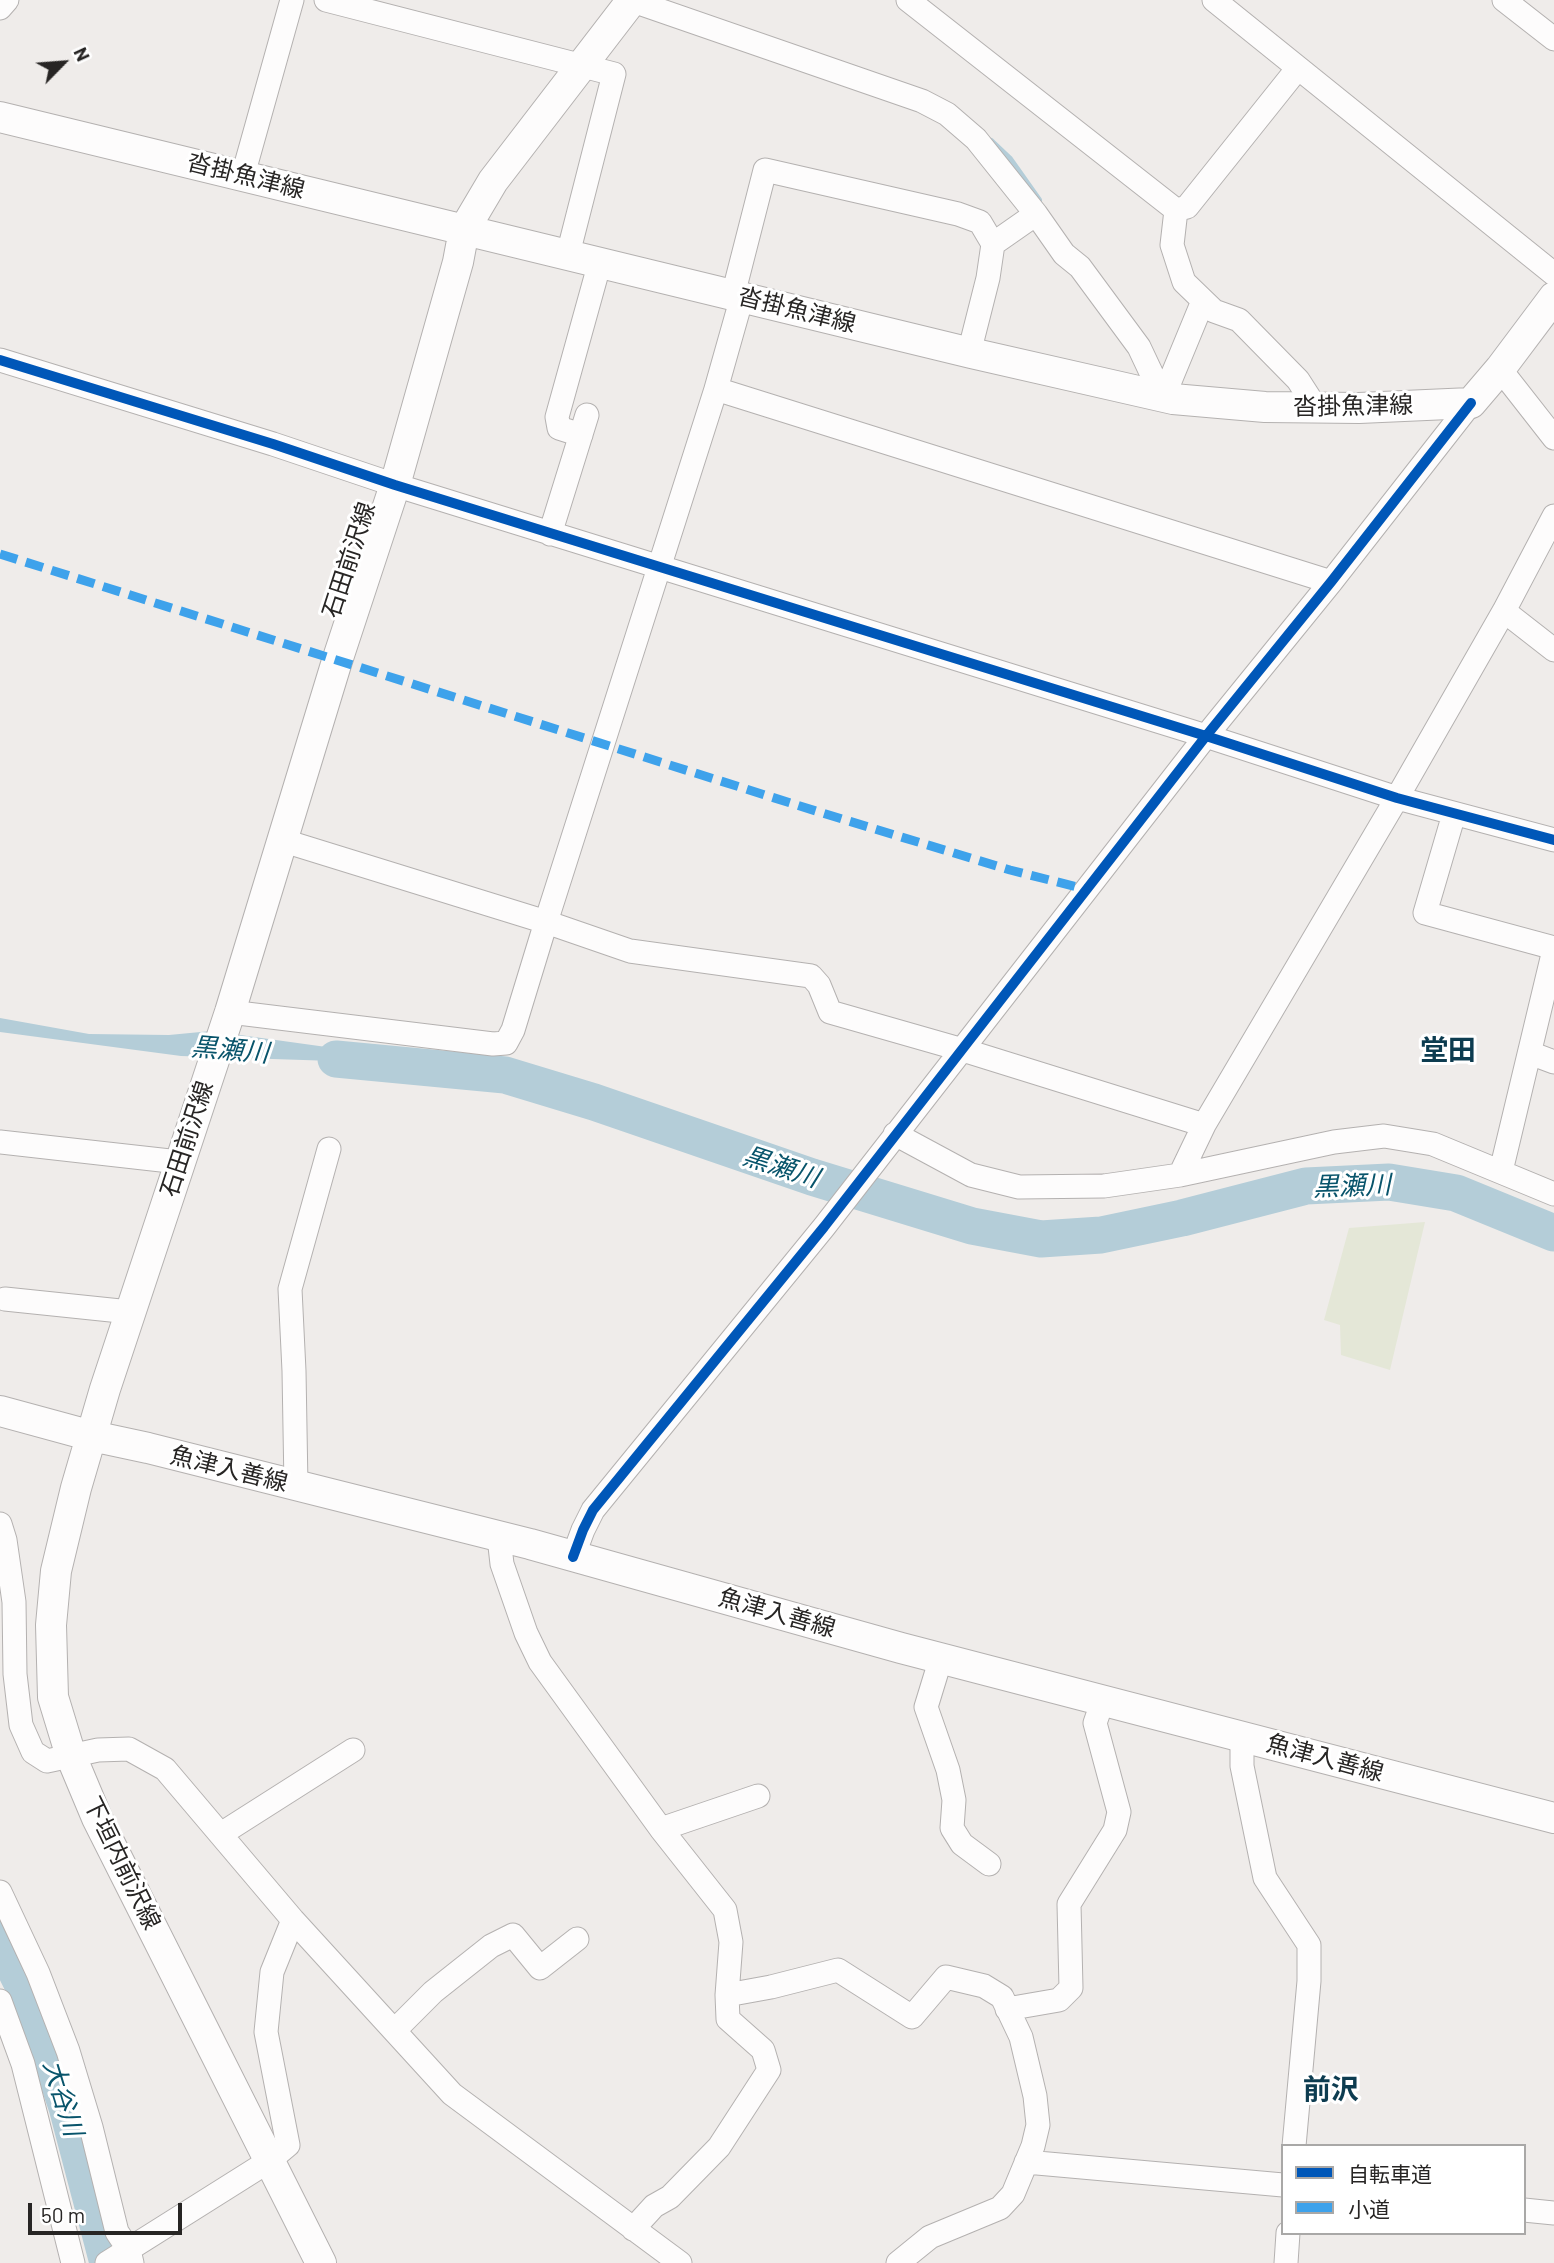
<!DOCTYPE html>
<meta charset="utf-8">
<style>
body{margin:0}
#map{position:relative;width:1554px;height:2263px;overflow:hidden;background:#efecea;font-family:Barlow,"Noto Sans JP",sans-serif}
canvas{display:block}
.legend{position:absolute;left:1281px;top:2144px;width:245px;height:91px;box-sizing:border-box;background:#fff;border:2px solid #a9a8a7;margin:0;padding:9px 12px;list-style:none;font-size:21px;color:#272524}
.legend li{display:flex;align-items:center;gap:14px;height:35px}
.legend b{width:35px;border:2px solid #a9a8a7}
.north{position:absolute;left:28px;top:28px;width:70px;height:70px;-webkit-text-stroke:5px #fff;paint-order:stroke;rotate:65deg;font-size:19px;font-weight:700;line-height:28px;text-align:center;color:#272524}
.north::after{content:'';display:block;margin:auto;width:24px;height:32px;background:#272524;clip-path:polygon(50% 0,100% 100%,50% 72%,0 100%)}
.scale{position:absolute;left:28px;top:2203px;width:154px;height:32px;box-sizing:border-box;border:4px solid #272524;border-top:0;padding-left:9px;font-size:21px;line-height:24px;white-space:nowrap;color:#272524;-webkit-text-stroke:5px #fff;paint-order:stroke}
</style>
<div id="map">
<canvas width="1554" height="2263"></canvas>
<ul class="legend">
<li><b style="height:9px;background:#0057b8"></b>自転車道</li>
<li><b style="height:9px;background:#3ea2eb"></b>小道</li>
</ul>
<div class="north">N</div>
<div class="scale">50 m</div>
</div>
<script>
const g = document.querySelector('canvas').getContext('2d');
g.lineJoin = 'round';
function fillPath(path, color) { g.fillStyle = color; g.fill(path, 'evenodd'); }
const poly = rows => new Path2D(rows.map(r => 'M' + r).join(''));
function trace(path, color, width, dash) { g.strokeStyle = color; g.lineWidth = width; g.lineCap = dash ? 'butt' : 'round'; g.setLineDash(dash || []); g.stroke(path); }
function label(font, color, halo, rows, align = 'center') {
  g.font = font + ' Barlow,"Noto Sans JP",sans-serif'; g.lineWidth = 6; g.setLineDash([]); g.textBaseline = 'middle'; g.strokeStyle = halo; g.fillStyle = color; for (const [text, x, y, turn = 0] of rows) {
    g.save(); g.translate(x, y); g.rotate((+turn || 0) * Math.PI / 180); g.textAlign = isNaN(turn) ? turn : align; if (halo) g.strokeText(text, 0, 0); g.fillText(text, 0, 0); g.restore();
  }
}
const green = poly([
 [1425,1222,1390,1370,1341,1355,1340,1325,1324,1320,1349,1228]
]);
const water = poly([
 [0,1018,89,1034,169,1035,211,1031,456,1065,181,1056,0,1032]
]);
const stream = poly([
 [991,141,1010,159,1039,200]
]);
const river = poly([
 [336,1059,505,1075,594,1102,812,1177,972,1226,1041,1239,1101,1235,1182,1218,1306,1186,1389,1182,1456,1193,1554,1233],
 [0,1939,32,2003,67,2107,108,2263]
]);
const minor = poly([
 [326,0,614,74,568,254],
 [630,0,922,101,947,114,976,139,1036,214],
 [908,0,1176,210,1172,245,1184,282,1214,311,1239,320,1298,380,1316,408],
 [1214,0,1554,274],
 [1504,0,1554,39],
 [0,8,7,0],
 [243,175,292,0],
 [1176,210,1187,207,1298,68],
 [733,295,765,170,958,214,980,222,993,244],
 [742,297,716,389,1331,582],
 [969,353,988,278,993,244,1036,214,1064,254,1080,267,1139,347,1163,398],
 [0,360,273,444,395,485,1206,736,1397,798,1554,840],
 [1500,369,1554,438],
 [1163,398,1203,301],
 [581,435,559,428,557,417,600,262],
 [550,534,587,415],
 [1504,611,1554,650],
 [1454,814,1425,913,1554,948],
 [281,840,546,922,716,389],
 [230,1012,493,1044,506,1043,513,1030,546,922,630,951,811,976,819,985,830,1012,963,1050,1204,1125],
 [1530,1053,1554,1062],
 [895,1134,971,1175,1019,1187,1104,1186,1180,1175,1334,1142,1384,1136,1433,1144,1554,1194],
 [0,1142,179,1162],
 [1501,1171,1554,950],
 [1180,1175,1204,1125,1397,798,1504,611,1554,516],
 [5,1299,130,1312],
 [296,1486,294,1371,290,1289,329,1149],
 [0,1524,5,1540,14,1602,15,1674,21,1725,33,1752,47,1761,98,1750,129,1749,165,1769,293,1920,452,2094,680,2263],
 [499,1537,502,1564,526,1633,540,1662,661,1829,725,1910,731,1942,727,1995,771,1987,838,1970,912,2017,946,1977,984,1986,1002,1997,1021,2037,1035,2096,1038,2125,1033,2146,1013,2194,1000,2208,930,2237,898,2263],
 [573,1557,583,1530,593,1510,824,1227,1206,736,1331,582,1471,403],
 [941,1658,926,1707,948,1770,954,1800,952,1828,962,1844,989,1864],
 [1242,1735,1242,1766,1265,1878,1309,1945,1309,1981,1294,2146],
 [661,1829,758,1796],
 [221,1834,353,1750],
 [0,1892,38,1973,68,2051,91,2127,117,2232,129,2250,132,2263],
 [0,2001,23,2064,73,2263],
 [1007,2009,1059,2000,1071,1988,1069,1904,1115,1830,1119,1812,1095,1723,1103,1700],
 [395,2030,433,1992,491,1946,513,1935,540,1968,577,1939],
 [1026,2162,1283,2185],
 [1524,2210,1554,2213],
 [633,2229,654,2206,670,2197,719,2147,769,2070,763,2050,728,2019,727,1995],
 [107,2263,269,2161,288,2145,266,2032,272,1972,293,1920],
 [1286,2263,1288,2233]
]);
const major = poly([
 [0,117,971,353,1173,399,1265,407,1359,408,1471,403,1500,369,1554,297],
 [0,1411,92,1436,148,1448,530,1544,901,1648,1554,1818],
 [321,2263,97,1818,71,1756,53,1697,51,1625,56,1571,76,1488,105,1389,230,1012,337,661,395,485,458,262,464,230,493,181,632,0]
]);
const quiet = poly([
 [0,554,819,812,1010,870,1089,890]
]);
const cycleway = poly([
 [0,360,273,444,395,485,1206,736,1397,798,1554,840],
 [573,1557,583,1530,593,1510,824,1227,1206,736,1331,582,1471,403]
]);
const streetNames = [
 ["沓掛魚津線",246,176,14],
 ["沓掛魚津線",797,310,14],
 ["沓掛魚津線",1353,406,-1],
 ["石田前沢線",349,560,-72],
 ["石田前沢線",187,1139,-72],
 ["魚津入善線",229,1469,14],
 ["魚津入善線",777,1613,16],
 ["魚津入善線",1325,1758,15],
 ["下垣内前沢線",122,1863,64]
];
const waterNames = [
 ["黒瀬川",230,1050,5],
 ["黒瀬川",781,1167,18],
 ["黒瀬川",1352,1186,-2],
 ["大谷川",63,2098,73]
];
const quarterNames = [
 ["堂田",1448,1051],
 ["前沢",1331,2090]
];
fillPath(green, '#e4e7d7');
fillPath(water, '#b4cdd8');
trace(stream, '#b4cdd8', 6);
trace(river, '#b4cdd8', 37);
trace(minor, '#b4b1b0', 25);
trace(major, '#b4b1b0', 32);
trace(minor, '#fdfcfc', 23);
trace(major, '#fdfcfc', 30);
trace(quiet, '#3ea2eb', 9, [18, 9]);
trace(cycleway, '#0057b8', 10);
label('24px', '#272524', '#fff', streetNames);
label('italic 26px', '#08546b', '#fff', waterNames);
label('bold 28px', '#0d3c50', '#fff', quarterNames);
</script>
